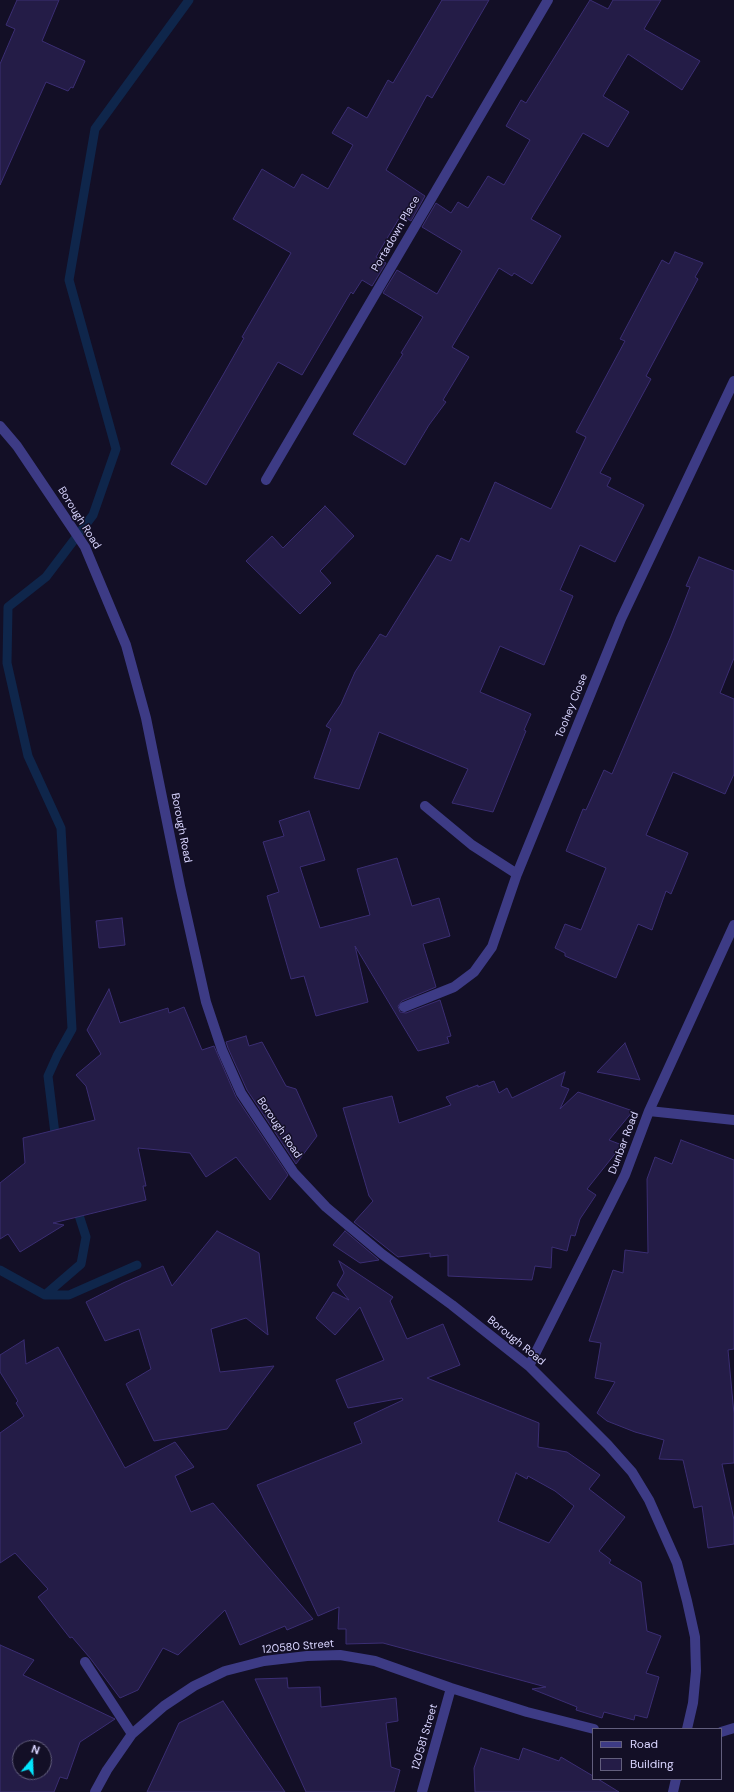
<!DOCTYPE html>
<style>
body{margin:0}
#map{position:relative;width:734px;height:1792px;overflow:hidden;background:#130f26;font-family:"DM Sans",sans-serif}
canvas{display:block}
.legend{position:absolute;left:592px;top:1728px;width:130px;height:52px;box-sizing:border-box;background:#130f26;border:1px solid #625e7d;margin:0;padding:5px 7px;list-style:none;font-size:12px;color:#d9d5ff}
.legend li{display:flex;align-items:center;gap:8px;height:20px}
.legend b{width:20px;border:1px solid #625e7d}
.north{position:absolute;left:12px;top:1740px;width:40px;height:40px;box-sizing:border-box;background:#130f26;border:1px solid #625e7d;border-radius:50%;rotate:19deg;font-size:11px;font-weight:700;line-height:16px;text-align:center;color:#d9d5ff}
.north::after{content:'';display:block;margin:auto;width:14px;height:18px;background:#03e5fc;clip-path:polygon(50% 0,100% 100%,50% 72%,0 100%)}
</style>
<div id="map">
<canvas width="734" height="1792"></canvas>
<ul class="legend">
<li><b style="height:5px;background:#3d3b85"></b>Road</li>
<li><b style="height:11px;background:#241c47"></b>Building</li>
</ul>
<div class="north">N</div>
</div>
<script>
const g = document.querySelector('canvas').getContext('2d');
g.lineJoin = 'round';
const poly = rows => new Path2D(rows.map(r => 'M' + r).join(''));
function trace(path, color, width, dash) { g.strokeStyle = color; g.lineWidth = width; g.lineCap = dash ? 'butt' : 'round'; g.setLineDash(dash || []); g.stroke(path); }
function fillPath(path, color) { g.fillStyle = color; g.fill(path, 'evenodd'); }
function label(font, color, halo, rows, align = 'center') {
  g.font = font + ' "DM Sans",sans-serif'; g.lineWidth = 3; g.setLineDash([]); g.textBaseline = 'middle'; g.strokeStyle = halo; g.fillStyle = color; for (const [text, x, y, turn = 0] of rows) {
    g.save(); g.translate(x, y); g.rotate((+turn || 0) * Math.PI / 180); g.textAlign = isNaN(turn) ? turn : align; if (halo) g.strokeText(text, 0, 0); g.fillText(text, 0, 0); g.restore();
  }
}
const stream = poly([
 [56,1142,48,1076,57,1056,72,1029,61,828,28,756,7,663,8,607,46,577,93,515,116,449,69,280,95,129,189,0],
 [0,1270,45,1295,81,1264,86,1237,76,1206],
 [45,1295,69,1295,137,1265]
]);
const building = poly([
 [17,0,59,0,42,41,85,61,73,88,71,87,68,91,46,82,0,185,0,64,15,29,6,25,17,0],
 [442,0,489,0,432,98,427,95,386,170,425,196,411,221,401,215,376,257,386,263,372,286,362,280,353,294,351,292,302,375,278,362,206,485,171,464,223,375,244,338,242,337,291,253,233,219,262,169,294,188,302,174,328,189,353,145,332,133,348,107,367,118,388,80,393,83,442,0],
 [590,0,608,9,613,0,661,0,644,29,700,61,682,90,628,54,603,96,629,112,608,147,583,133,531,219,561,236,532,284,514,273,512,276,499,268,452,347,469,357,443,400,446,402,429,425,405,465,353,434,403,354,401,353,423,317,383,293,397,270,437,294,462,251,422,227,436,203,451,213,458,202,468,208,488,176,504,185,530,140,506,126,521,100,526,103,590,0],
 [675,252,703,263,695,277,698,279,646,376,651,379,600,473,611,478,607,486,644,505,615,562,580,545,560,590,573,596,544,665,500,646,480,692,531,714,524,730,526,731,493,812,452,803,468,769,379,732,359,789,314,778,331,729,326,726,341,704,355,672,380,634,386,637,437,555,451,561,461,538,469,542,495,482,551,509,586,437,576,432,625,341,620,339,662,260,669,264,675,252],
 [325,506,354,536,320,571,331,583,300,614,246,561,272,536,283,548,325,506],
 [699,557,734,571,734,658,720,693,734,699,734,774,725,794,673,772,646,835,688,853,671,894,666,891,652,930,638,924,616,978,565,956,565,953,555,948,565,924,581,930,606,868,566,851,583,809,586,810,604,770,612,774,671,636,690,587,686,586,699,557],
 [309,811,325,860,300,867,320,928,370,915,357,869,397,858,412,906,439,898,450,936,423,944,436,987,402,1001,398,1006,400,1012,406,1013,440,1000,451,1036,447,1037,449,1043,418,1051,355,946,368,1002,316,1016,304,976,291,979,267,896,279,892,263,842,284,836,279,821,309,811],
 [122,918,125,945,99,948,96,921,122,918],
 [109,989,120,1023,168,1008,169,1013,184,1007,202,1050,214,1046,236,1097,288,1175,270,1200,236,1157,206,1177,190,1153,138,1148,146,1186,143,1186,146,1200,53,1223,64,1225,20,1252,8,1234,0,1239,0,1183,25,1163,23,1138,95,1120,86,1086,76,1075,101,1054,87,1030,109,989],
 [246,1036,249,1046,262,1042,286,1086,296,1089,317,1136,296,1164,247,1090,228,1048,226,1042,246,1036],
 [625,1043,640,1080,597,1072,625,1043],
 [565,1072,561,1086,569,1089,560,1109,578,1092,633,1111,609,1140,622,1145,587,1189,596,1195,580,1219,575,1236,571,1235,567,1251,552,1247,551,1268,535,1266,532,1280,448,1276,448,1255,430,1257,430,1253,398,1257,354,1222,373,1201,369,1196,343,1108,392,1096,399,1123,451,1105,446,1097,478,1085,478,1087,494,1081,499,1093,507,1088,512,1098,565,1072],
 [681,1140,734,1160,734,1349,728,1350,734,1414,734,1463,722,1464,734,1520,734,1544,708,1548,702,1506,694,1508,683,1460,659,1459,664,1440,635,1432,607,1421,597,1413,615,1382,595,1378,601,1343,589,1341,613,1270,623,1273,625,1250,648,1253,647,1179,655,1157,672,1164,681,1140],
 [217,1231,259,1253,268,1335,246,1318,211,1329,220,1372,274,1366,227,1429,154,1441,126,1384,151,1369,139,1329,105,1341,86,1302,123,1283,163,1266,172,1286,217,1231],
 [345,1231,378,1259,379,1260,360,1263,333,1245,345,1231],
 [339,1261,393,1297,390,1301,407,1339,443,1324,460,1365,427,1378,539,1423,538,1447,567,1452,600,1475,589,1489,625,1517,599,1551,611,1560,609,1563,641,1582,647,1631,661,1636,646,1673,659,1677,647,1718,635,1715,634,1720,604,1712,602,1718,576,1710,577,1707,532,1689,546,1687,383,1643,346,1644,346,1629,338,1629,339,1607,318,1616,257,1485,362,1443,354,1423,403,1400,402,1398,348,1408,336,1380,384,1360,360,1307,335,1335,316,1318,333,1292,349,1300,337,1285,344,1273,339,1261],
 [516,1473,527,1479,528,1476,555,1491,574,1506,549,1543,498,1521,516,1473],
 [24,1340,26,1364,58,1347,125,1468,175,1442,194,1467,175,1476,191,1512,213,1503,313,1619,287,1630,285,1626,240,1645,225,1610,178,1655,163,1648,138,1690,120,1698,90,1658,72,1637,70,1638,38,1597,48,1589,15,1553,0,1563,0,1433,24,1416,16,1403,18,1401,0,1372,0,1355,24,1340],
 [0,1645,34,1660,23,1675,115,1719,80,1742,67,1779,60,1777,54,1792,0,1792,0,1645],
 [20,1748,44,1748,44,1772,20,1772,20,1748],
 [287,1678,288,1688,320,1687,321,1707,396,1698,398,1721,386,1723,391,1767,400,1770,394,1792,306,1792,255,1679,287,1678],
 [223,1701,285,1792,147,1792,179,1723,223,1701],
 [481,1748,519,1760,523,1748,559,1761,561,1757,593,1776,593,1779,598,1779,619,1792,475,1792,474,1768,481,1748]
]);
const minor = poly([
 [0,426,17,446,85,547,126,645,146,718,180,886,206,1002,222,1050,241,1093,294,1173,326,1207,382,1254,452,1305,529,1366,608,1445,632,1472,649,1500,677,1563,687,1601,695,1637,696,1671,693,1703,687,1729],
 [266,480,548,0],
 [425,806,472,845,517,874],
 [404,1007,454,987,474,972,492,947,517,874,621,619,734,381],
 [649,1111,734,1120],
 [529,1366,625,1175,649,1111,734,925],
 [85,1662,132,1734],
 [721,1732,734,1728],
 [95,1792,107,1770,132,1734,164,1706,194,1686,225,1671,264,1661,307,1656,340,1655,375,1661,451,1688,527,1712,594,1729],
 [422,1792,451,1688],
 [673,1792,676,1779]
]);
const streetNames = [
 ["Portadown Place",396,234,-60],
 ["Borough Road",79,518,58],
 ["Toohey Close",572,706,-68],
 ["Borough Road",181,828,79],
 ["Borough Road",279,1128,56],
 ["Dunbar Road",624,1143,-69],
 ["Borough Road",516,1341,39],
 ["120580 Street",298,1647,-5],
 ["120581 Street",425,1737,-74]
];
trace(stream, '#0f264b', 9);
fillPath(building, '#241c47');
trace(building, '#3b2e73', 1);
trace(minor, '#3d3b85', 10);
label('11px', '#d9d5ff', '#130f26', streetNames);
</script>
